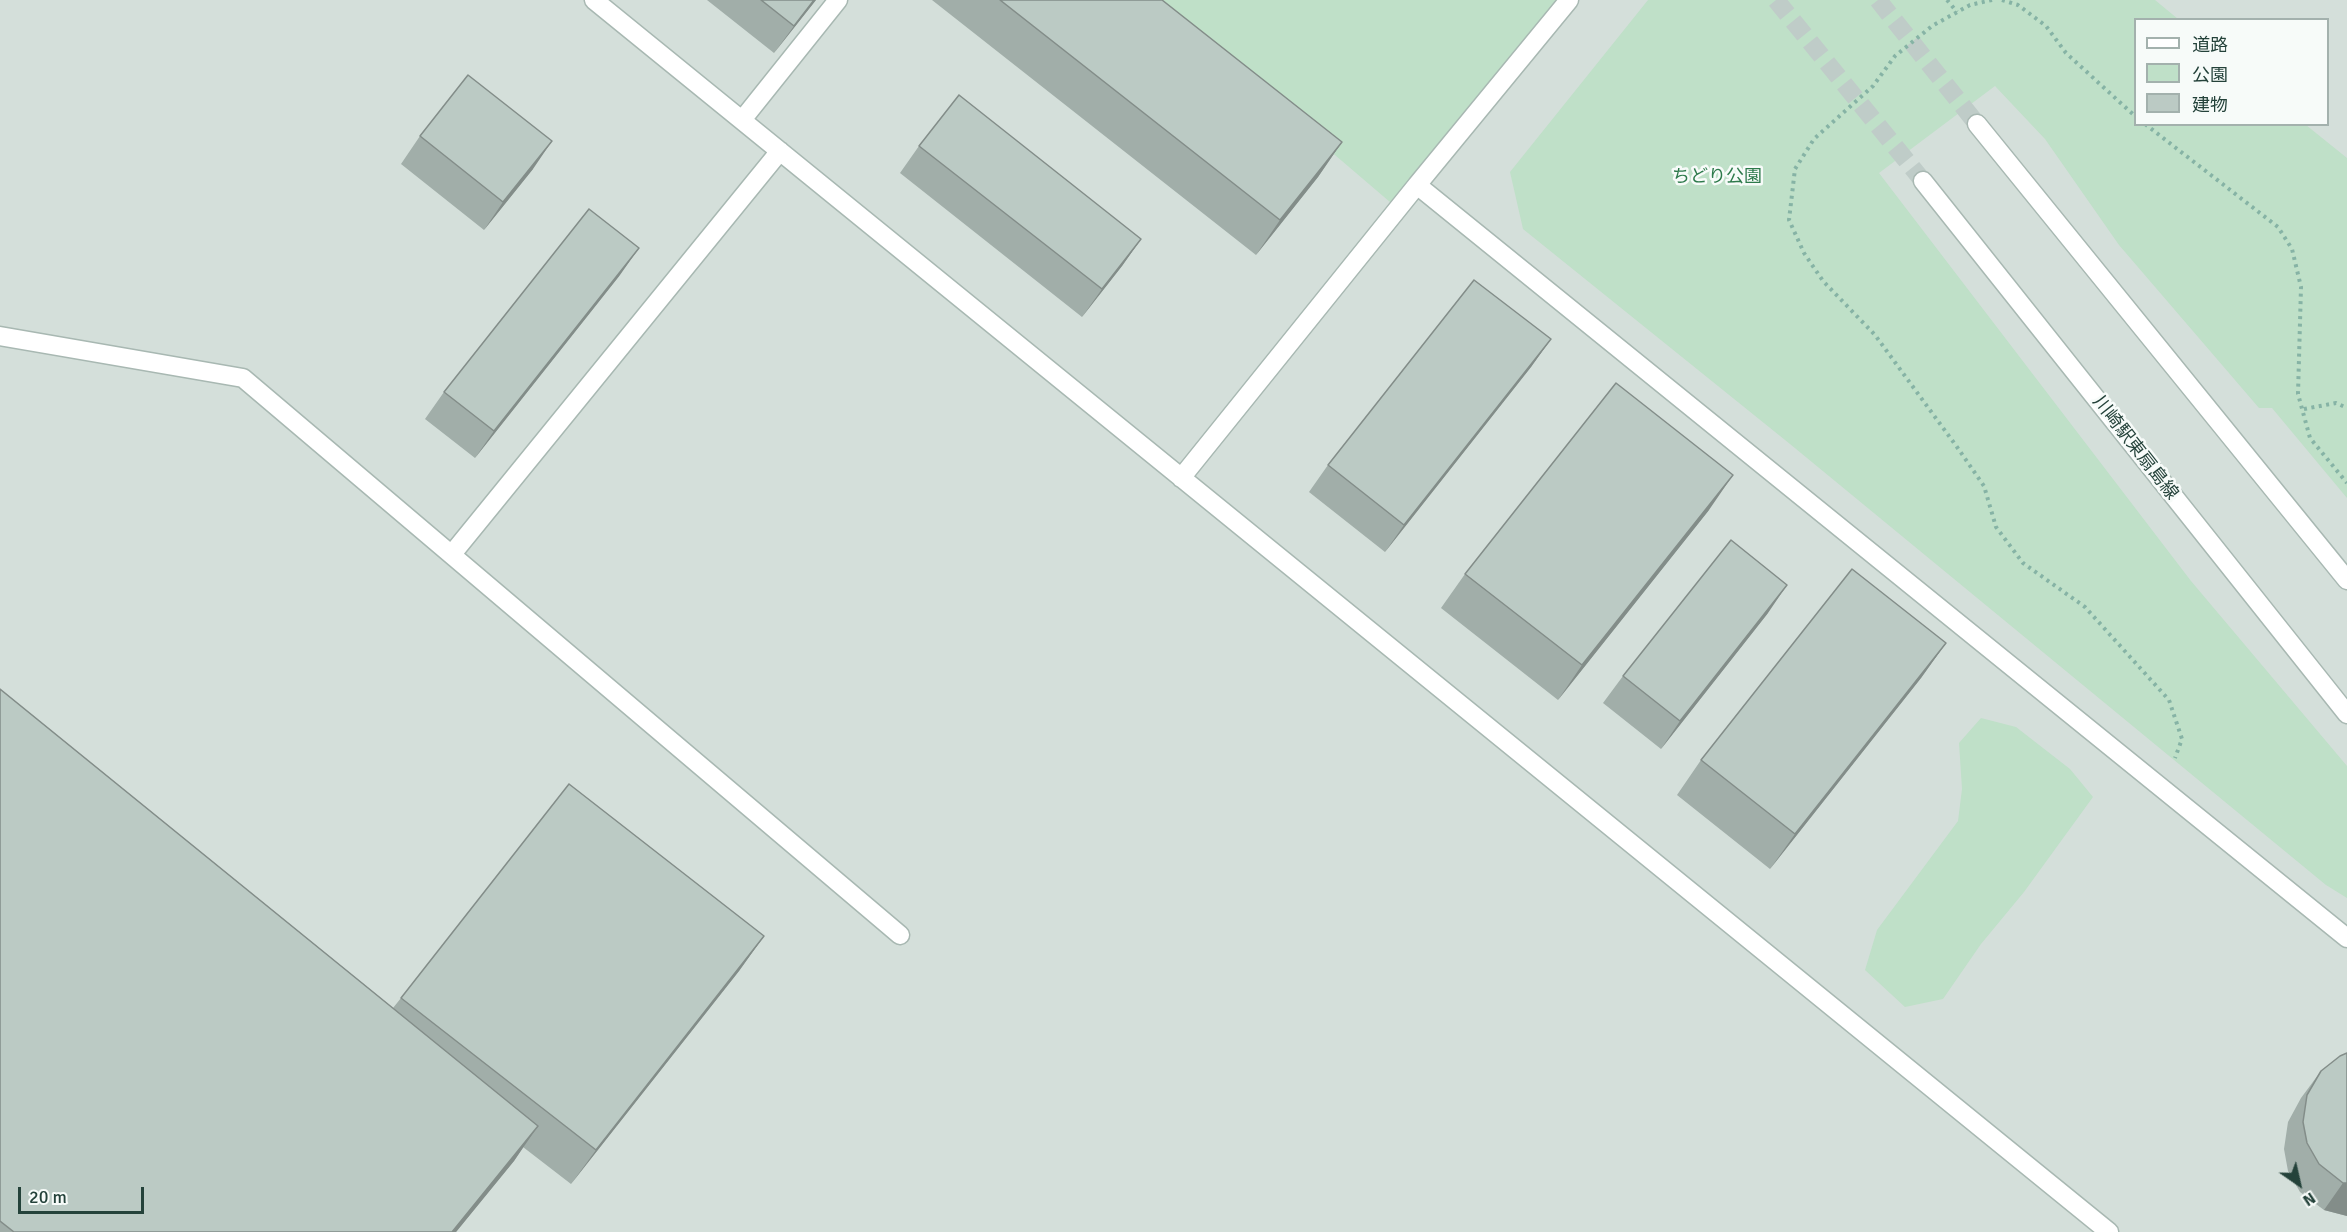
<!DOCTYPE html>
<meta charset="utf-8">
<style>
body{margin:0}
#map{position:relative;width:2347px;height:1232px;overflow:hidden;background:#e6efeb;font-family:Signika,"Noto Sans JP",sans-serif}
canvas{display:block}
.legend{position:absolute;left:2134px;top:18px;width:195px;height:108px;box-sizing:border-box;background:#f7fbf9;border:2px solid #a3b1ad;margin:0;padding:8px 10px;list-style:none;font-size:18px;color:#24423a}
.legend li{display:flex;align-items:center;gap:12px;height:30px}
.legend b{width:30px;border:2px solid #a3b1ad}
.north{position:absolute;left:2269px;top:1154px;width:60px;height:60px;-webkit-text-stroke:4px #f7fbf9;paint-order:stroke;rotate:146deg;font-size:16px;font-weight:700;line-height:24px;text-align:center;color:#24423a}
.north::after{content:'';display:block;margin:auto;width:21px;height:27px;background:#24423a;clip-path:polygon(50% 0,100% 100%,50% 72%,0 100%)}
.scale{position:absolute;left:18px;top:1187px;width:126px;height:27px;box-sizing:border-box;border:3px solid #24423a;border-top:0;padding-left:8px;font-size:18px;line-height:21px;white-space:nowrap;color:#24423a;-webkit-text-stroke:4px #f7fbf9;paint-order:stroke}
</style>
<div id="map">
<canvas width="2347" height="1232"></canvas>
<ul class="legend">
<li><b style="height:8px;background:#fff"></b>道路</li>
<li><b style="height:16px;background:#bfe0c8"></b>公園</li>
<li><b style="height:16px;background:#bbcac4"></b>建物</li>
</ul>
<div class="north">N</div>
<div class="scale">20 m</div>
</div>
<script>
const g = document.querySelector('canvas').getContext('2d');
g.lineJoin = 'round';
function fillPath(path, color) { g.fillStyle = color; g.fill(path, 'evenodd'); }
const poly = rows => new Path2D(rows.map(r => 'M' + r).join(''));
function trace(path, color, width, dash) { g.strokeStyle = color; g.lineWidth = width; g.lineCap = dash ? 'butt' : 'round'; g.setLineDash(dash || []); g.stroke(path); }
function label(font, color, halo, rows, align = 'center') {
  g.font = font + ' Signika,"Noto Sans JP",sans-serif'; g.lineWidth = 5; g.setLineDash([]); g.textBaseline = 'middle'; g.strokeStyle = halo; g.fillStyle = color; for (const [text, x, y, turn = 0] of rows) {
    g.save(); g.translate(x, y); g.rotate((+turn || 0) * Math.PI / 180); g.textAlign = isNaN(turn) ? turn : align; if (halo) g.strokeText(text, 0, 0); g.fillText(text, 0, 0); g.restore();
  }
}
const built = poly([
 [0,0,2347,0,2347,1232,0,1232],
 [2136,20,2328,20,2328,124,2136,124]
]);
const green = poly([
 [1145,0,1569,0,1397,208,1239,73],
 [1648,0,2155,0,2178,19,2136,20,2136,124,2306,125,2347,158,2347,498,2272,408,2259,408,2119,245,2045,139,1995,86,1879,173,2191,581,2347,766,2347,898,2326,885,1790,444,1523,229,1510,172],
 [1981,718,2016,727,2070,769,2093,797,2024,892,1981,944,1943,999,1905,1007,1865,970,1877,930,1958,821,1962,789,1959,743]
]);
const minorTunnel = poly([
 [1776,0,1923,181],
 [1878,0,1977,124]
]);
const path = poly([
 [1947,0,1957,12],
 [1992,0,1970,5,1932,26,1895,56,1873,86,1814,139,1795,169,1789,220,1804,253,1823,281,1875,335,1957,447,1984,486,1996,527,2023,563,2085,607,2169,700,2182,739,2175,758],
 [2002,0,2018,5,2046,26,2066,53,2136,117],
 [2145,124,2278,227,2292,249,2301,287,2298,394,2310,438,2347,483],
 [2304,409,2336,403,2347,408]
]);
const minor = poly([
 [594,0,2109,1232],
 [1569,0,1417,185,2347,938],
 [742,120,838,0],
 [1977,124,2347,580],
 [1923,181,2347,714],
 [0,336,243,378,900,935],
 [1181,478,1417,185],
 [452,554,780,151]
]);
const wall = poly([
 [707,0,816,0,774,53],
 [932,0,1162,0,1342,142,1318,177,1256,255],
 [420,136,533,169,484,230,401,164],
 [919,146,1141,239,1122,266,1082,317,900,173],
 [620,275,475,458,425,419,444,392],
 [1551,339,1531,367,1385,552,1309,492,1328,465],
 [1709,510,1558,700,1441,608,1465,574],
 [1768,613,1661,749,1603,703,1623,676],
 [1946,643,1921,678,1770,869,1677,795,1701,760],
 [0,689,393,1008,401,998,764,936,739,971,571,1184,523,1147,514,1161,456,1232,0,1232],
 [2347,1053,2347,1216,2324,1210,2300,1192,2288,1171,2284,1149,2288,1122,2301,1098,2321,1071]
]);
const shadedWall = poly([
 [814,0,816,0,774,53,794,26],
 [552,141,533,169,484,230,503,202],
 [1342,142,1318,177,1256,255,1280,220],
 [1141,239,1122,266,1082,317,1102,289],
 [639,248,620,275,475,458,494,431],
 [1551,339,1531,367,1385,552,1404,525],
 [1733,475,1709,510,1558,700,1582,665],
 [1787,585,1768,613,1661,749,1680,721],
 [1946,643,1921,678,1770,869,1795,834],
 [764,936,739,971,571,1184,596,1150],
 [538,1126,514,1161,456,1232,452,1232],
 [2343,1183,2347,1183,2347,1216,2324,1210]
]);
const building = poly([
 [761,0,814,0,794,26,761,0],
 [1000,0,1162,0,1342,142,1280,220,1000,0],
 [468,75,552,141,503,202,420,136,468,75],
 [959,95,1141,239,1102,289,919,146,959,95],
 [589,209,639,248,494,431,444,392,589,209],
 [1474,280,1551,339,1404,525,1328,465,1474,280],
 [1616,383,1733,475,1582,665,1465,574,1616,383],
 [1731,540,1787,585,1680,721,1623,676,1731,540],
 [1852,569,1946,643,1795,834,1701,760,1852,569],
 [0,689,538,1126,452,1232,14,1232,0,1221,0,689],
 [569,784,764,936,596,1150,401,998,569,784],
 [2347,1053,2347,1183,2343,1183,2319,1164,2307,1143,2303,1122,2307,1095,2321,1071,2340,1056,2347,1053]
]);
const parkNames = [
 ["ちどり公園",1717,177]
];
const streetNames = [
 ["川崎駅東扇島線",2135,448,52]
];
fillPath(built, '#d4dfda');
fillPath(green, '#bfe0c8');
trace(minorTunnel, '#bfccc8', 18, [18, 9]);
trace(minor, '#a8b8b2', 21);
trace(path, '#86b3a5', 4, [3, 4.5]);
trace(minor, '#fff', 18);
fillPath(wall, '#a1aea9');
fillPath(shadedWall, '#838d89');
fillPath(building, '#bbcac4');
trace(building, '#838d89', 1.5);
label('18px', '#2d7a4b', '#f7fbf9', parkNames);
label('18px', '#24423a', '#f7fbf9', streetNames);
</script>
